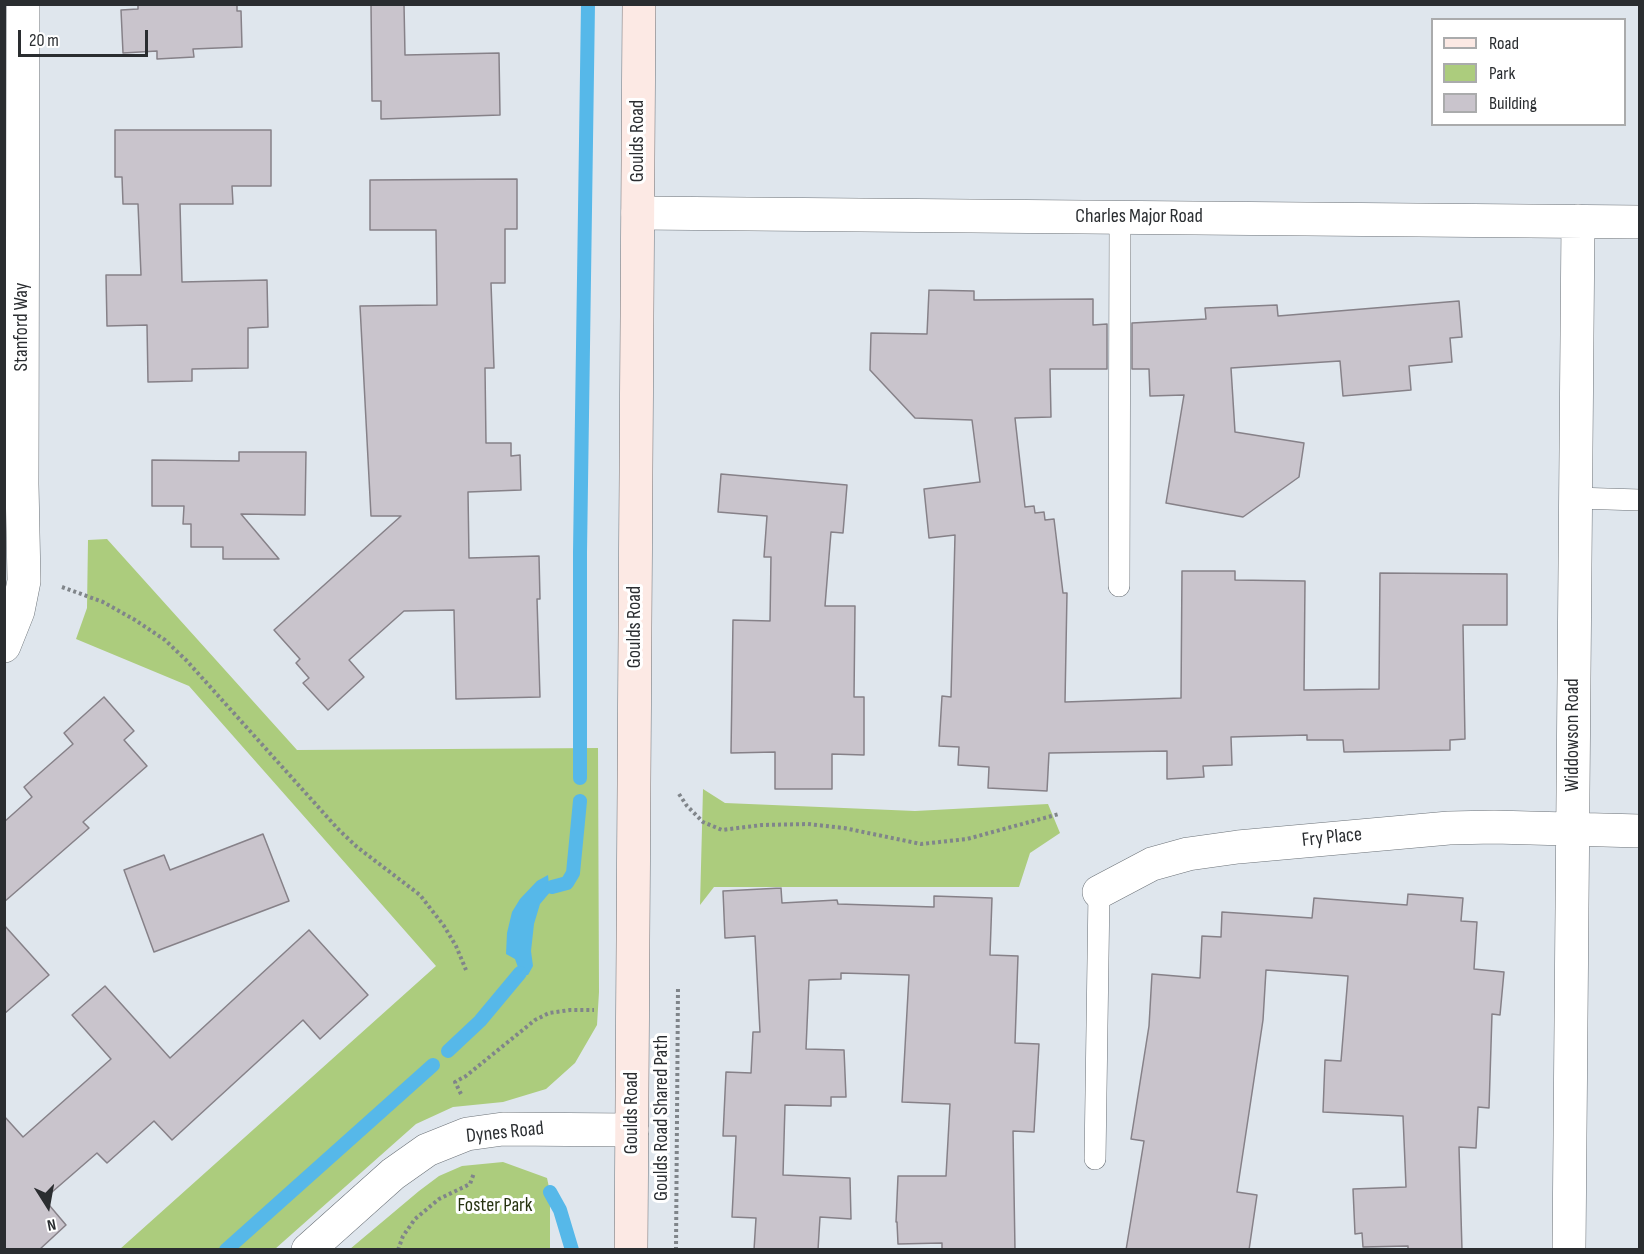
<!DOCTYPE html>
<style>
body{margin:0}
#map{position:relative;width:1644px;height:1254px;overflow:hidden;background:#dfe6ed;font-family:"Sofia Sans Condensed",sans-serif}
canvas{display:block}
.frame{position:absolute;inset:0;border:6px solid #2a2d30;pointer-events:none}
.legend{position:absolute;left:1431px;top:18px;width:195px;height:108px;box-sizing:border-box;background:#fff;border:2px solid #aaabac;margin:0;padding:8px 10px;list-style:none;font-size:18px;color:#2a2d30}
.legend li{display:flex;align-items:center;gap:12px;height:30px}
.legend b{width:30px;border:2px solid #aaabac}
.north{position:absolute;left:18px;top:1176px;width:60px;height:60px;-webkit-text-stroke:4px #fff;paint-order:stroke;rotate:169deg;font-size:16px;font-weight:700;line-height:24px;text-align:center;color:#2a2d30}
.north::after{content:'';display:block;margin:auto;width:21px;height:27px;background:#2a2d30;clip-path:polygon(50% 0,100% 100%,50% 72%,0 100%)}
.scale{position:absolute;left:18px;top:30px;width:130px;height:27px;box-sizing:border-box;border:3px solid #2a2d30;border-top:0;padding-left:8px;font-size:18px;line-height:21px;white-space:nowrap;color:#2a2d30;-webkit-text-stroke:4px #fff;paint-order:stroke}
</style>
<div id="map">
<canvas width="1644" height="1254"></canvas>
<div class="frame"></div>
<ul class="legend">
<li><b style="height:8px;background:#fce9e4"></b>Road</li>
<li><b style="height:16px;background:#accc7d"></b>Park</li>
<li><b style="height:16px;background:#c9c4cc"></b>Building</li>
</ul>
<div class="north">N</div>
<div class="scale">20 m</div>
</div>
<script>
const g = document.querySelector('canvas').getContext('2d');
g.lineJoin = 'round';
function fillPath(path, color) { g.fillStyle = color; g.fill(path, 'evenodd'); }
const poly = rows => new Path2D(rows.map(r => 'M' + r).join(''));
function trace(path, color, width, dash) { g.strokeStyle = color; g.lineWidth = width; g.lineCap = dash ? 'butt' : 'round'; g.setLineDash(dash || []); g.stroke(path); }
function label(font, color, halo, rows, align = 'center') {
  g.font = font + ' "Sofia Sans Condensed",sans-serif'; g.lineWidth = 6; g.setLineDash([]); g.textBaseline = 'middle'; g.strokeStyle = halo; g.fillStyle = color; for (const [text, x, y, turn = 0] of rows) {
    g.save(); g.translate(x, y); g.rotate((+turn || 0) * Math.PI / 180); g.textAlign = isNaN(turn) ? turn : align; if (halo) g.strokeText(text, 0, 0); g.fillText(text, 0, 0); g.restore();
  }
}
const green = poly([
 [107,539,297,750,598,748,599,992,597,1025,575,1063,546,1089,503,1102,453,1107,416,1124,275,1249,120,1249,436,966,189,686,76,639,87,608,88,540],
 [703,789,725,803,915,811,1048,804,1060,833,1030,853,1019,887,714,887,700,905],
 [503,1162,547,1178,550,1192,550,1249,350,1249,419,1191,439,1176,462,1166]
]);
const water = poly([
 [548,875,549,885,552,887,551,891,540,904,534,924,531,951,533,966,528,975,524,975,520,973,515,959,506,954,507,933,512,912,520,899,537,881]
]);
const stream = poly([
 [580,778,580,552,588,4],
 [552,887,567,883,573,873,580,801],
 [448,1051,480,1021,520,973],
 [550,1192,560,1210,572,1250],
 [226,1250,433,1065]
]);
const building = poly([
 [138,4,237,4,237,11,241,11,242,47,193,49,194,57,157,59,157,51,123,53,121,10,138,9,138,4],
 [371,4,404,4,405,55,499,53,500,115,381,119,381,101,372,101,371,4],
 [115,130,271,130,271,186,232,186,233,204,180,204,182,282,267,280,268,327,248,328,248,368,192,369,192,381,148,382,147,325,107,326,106,275,141,275,138,204,123,204,122,177,115,177,115,130],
 [517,179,517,229,505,229,505,283,491,283,494,368,485,368,486,443,511,443,511,456,520,455,521,490,468,492,469,558,539,556,540,599,537,599,540,697,456,699,454,610,404,611,349,660,364,677,328,710,303,683,309,678,296,663,300,659,274,630,401,516,371,516,360,306,437,305,436,230,370,230,370,180,517,179],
 [929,290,974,291,974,300,1093,299,1093,325,1107,324,1107,369,1050,369,1051,417,1015,418,1025,507,1034,506,1035,513,1044,512,1045,520,1054,519,1063,593,1067,593,1065,702,1181,698,1182,571,1235,571,1235,580,1305,581,1304,690,1379,689,1380,573,1507,574,1507,625,1463,625,1465,739,1450,740,1450,750,1344,752,1343,740,1307,740,1307,735,1231,737,1232,765,1203,766,1204,777,1167,779,1167,751,1049,753,1047,791,988,788,989,767,958,765,959,747,939,746,942,696,951,697,955,535,929,538,924,489,980,482,972,420,915,418,870,370,871,333,927,334,929,290],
 [1459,301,1462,337,1450,338,1452,362,1409,366,1411,390,1343,396,1340,361,1231,368,1235,432,1304,443,1299,477,1243,517,1166,503,1184,395,1150,396,1149,369,1132,369,1132,323,1206,319,1205,308,1277,305,1278,316,1459,301],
 [239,452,306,452,305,515,241,514,279,559,223,559,223,547,191,547,191,524,183,524,184,506,152,506,152,460,239,461,239,452],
 [721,474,847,485,843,533,831,532,825,606,855,606,854,697,864,697,864,755,832,754,832,789,775,789,775,752,731,753,733,620,770,621,771,557,764,557,767,516,718,512,721,474],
 [104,697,134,731,124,740,147,766,83,822,89,828,4,902,4,822,32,797,24,787,73,744,64,733,104,697],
 [263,834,289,901,154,952,124,870,164,855,170,870,263,834],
 [781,888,782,903,837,900,838,904,934,907,934,896,992,898,990,955,1018,956,1015,1043,1039,1044,1034,1132,1013,1131,1015,1250,942,1250,942,1243,898,1244,897,1222,896,1222,898,1176,946,1176,950,1104,902,1102,909,975,841,973,841,979,809,980,806,1049,844,1050,846,1097,831,1097,831,1106,785,1105,783,1175,850,1178,851,1219,820,1217,818,1250,754,1250,756,1218,732,1217,736,1136,723,1136,726,1072,751,1073,753,1032,760,1032,755,936,725,938,723,891,781,888],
 [1408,894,1463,898,1461,921,1477,922,1474,969,1504,972,1500,1015,1492,1014,1489,1108,1478,1107,1476,1148,1459,1147,1462,1250,1408,1250,1408,1246,1363,1247,1362,1233,1355,1234,1353,1189,1406,1187,1403,1116,1323,1112,1325,1060,1341,1061,1348,976,1266,970,1263,1020,1237,1192,1257,1195,1249,1250,1126,1250,1144,1141,1131,1139,1149,1026,1152,974,1200,978,1202,936,1221,937,1222,912,1312,918,1314,898,1407,905,1408,894],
 [4,925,49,975,4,1014,4,925],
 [309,930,368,995,320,1039,303,1020,172,1140,154,1121,107,1163,97,1153,44,1199,66,1225,39,1250,4,1250,4,1116,23,1137,111,1059,72,1015,105,986,170,1058,309,930]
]);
const path = poly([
 [62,587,103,602,135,620,165,640,187,661,338,829,357,847,420,895,444,926,456,946,466,970],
 [679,794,687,806,703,822,722,830,762,825,808,824,844,828,921,844,967,839,1059,814],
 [461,1094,455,1082,466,1076,535,1020,549,1013,570,1010,594,1010],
 [398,1250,403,1236,415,1219,439,1199,470,1184,474,1173],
 [676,1250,678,987]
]);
const service = poly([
 [1575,498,1640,500],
 [1119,586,1120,217],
 [1095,1159,1099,892]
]);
const minor = poly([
 [638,213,1640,222],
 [4,646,18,611,24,581,22,484,23,4],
 [1099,892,1152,864,1188,854,1238,847,1449,828,1494,827,1640,831],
 [1569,1250,1578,221]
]);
const tertiary = poly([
 [308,1250,393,1174,427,1150,467,1134,503,1129,632,1130]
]);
const secondary = poly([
 [631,1250,639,4]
]);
const streetNames = [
 ["Goulds Road",638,141,-90],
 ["Charles Major Road",1139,217],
 ["Stanford Way",22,327,-90],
 ["Goulds Road",635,627,-90],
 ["Widdowson Road",1573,735,-90],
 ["Fry Place",1332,838,-6],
 ["Goulds Road",632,1113,-90],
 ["Goulds Road Shared Path",662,1118,-90],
 ["Dynes Road",505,1133,-6]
];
const parkNames = [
 ["Foster Park",495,1206]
];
fillPath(green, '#accc7d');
fillPath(water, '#56b8e9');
trace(stream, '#56b8e9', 14);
fillPath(building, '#c9c4cc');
trace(building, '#868188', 1.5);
trace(service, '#6b7177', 22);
trace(minor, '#6b7177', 34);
trace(tertiary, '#6b7177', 34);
trace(secondary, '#6b7177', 34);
trace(path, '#80858a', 4, [3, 3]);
trace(service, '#fff', 21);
trace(minor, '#fff', 33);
trace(tertiary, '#fff', 33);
trace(secondary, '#fce9e4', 33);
label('20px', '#2a2d30', '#fff', streetNames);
label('20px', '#263310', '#fff', parkNames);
</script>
